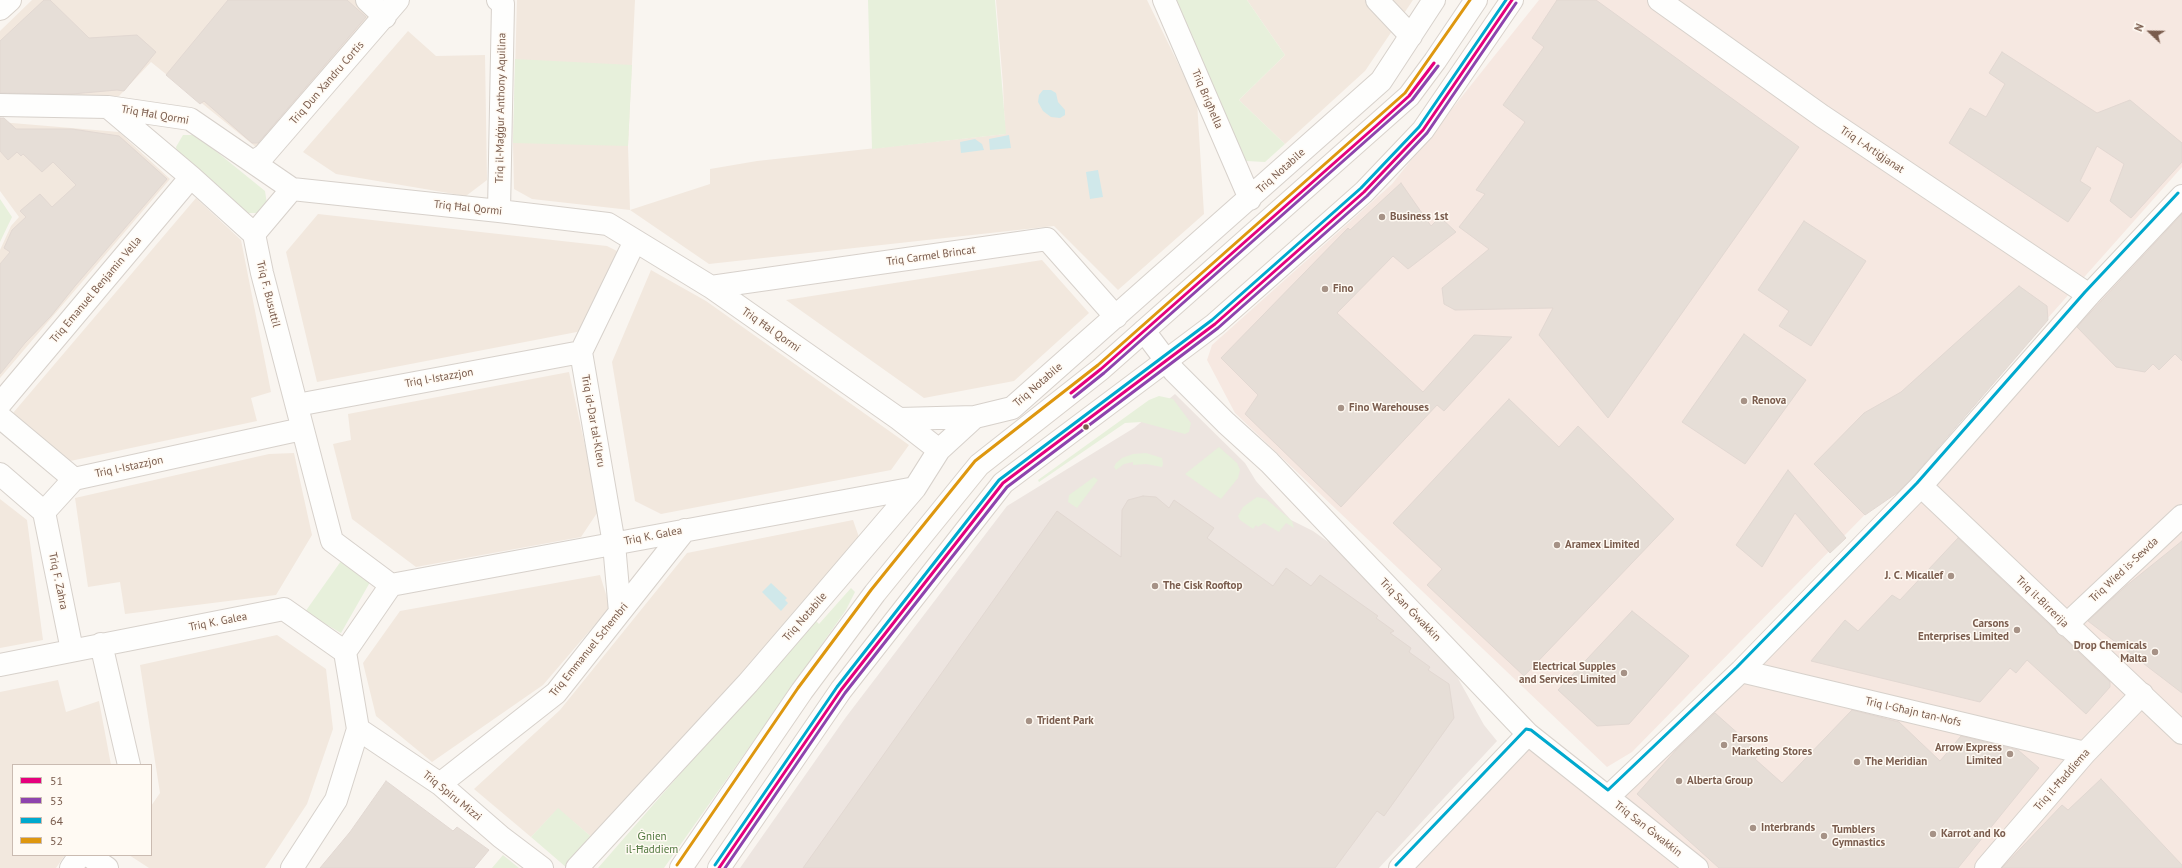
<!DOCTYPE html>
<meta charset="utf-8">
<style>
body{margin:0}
#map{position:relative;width:2182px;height:868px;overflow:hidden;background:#f9f5f0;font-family:"PT Sans",sans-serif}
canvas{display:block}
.legend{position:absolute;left:12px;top:764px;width:140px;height:92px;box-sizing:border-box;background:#fffaf3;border:1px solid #cabbb1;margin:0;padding:5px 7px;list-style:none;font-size:12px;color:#7a5c4d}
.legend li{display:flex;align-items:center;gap:8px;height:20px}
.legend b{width:20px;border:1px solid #cabbb1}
.north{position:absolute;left:2130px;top:12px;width:40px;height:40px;-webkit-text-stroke:3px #fffaf3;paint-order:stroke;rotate:292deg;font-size:11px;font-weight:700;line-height:16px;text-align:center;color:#7a5c4d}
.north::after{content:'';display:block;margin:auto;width:14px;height:18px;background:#7a5c4d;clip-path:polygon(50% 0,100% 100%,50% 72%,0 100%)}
</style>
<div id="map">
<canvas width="2182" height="868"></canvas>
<ul class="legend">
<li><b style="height:5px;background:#e5007d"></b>51</li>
<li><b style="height:5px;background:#8e44ad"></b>53</li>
<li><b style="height:5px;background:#00a9ce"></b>64</li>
<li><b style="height:5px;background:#de970f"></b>52</li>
</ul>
<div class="north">N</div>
</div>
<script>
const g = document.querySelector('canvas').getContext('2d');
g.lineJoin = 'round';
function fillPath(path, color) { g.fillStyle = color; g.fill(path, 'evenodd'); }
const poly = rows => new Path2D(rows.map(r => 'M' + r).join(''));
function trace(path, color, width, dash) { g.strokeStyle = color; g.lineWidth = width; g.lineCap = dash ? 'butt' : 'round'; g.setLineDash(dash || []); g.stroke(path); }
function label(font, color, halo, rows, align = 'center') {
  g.font = font + ' "PT Sans",sans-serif'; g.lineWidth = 3; g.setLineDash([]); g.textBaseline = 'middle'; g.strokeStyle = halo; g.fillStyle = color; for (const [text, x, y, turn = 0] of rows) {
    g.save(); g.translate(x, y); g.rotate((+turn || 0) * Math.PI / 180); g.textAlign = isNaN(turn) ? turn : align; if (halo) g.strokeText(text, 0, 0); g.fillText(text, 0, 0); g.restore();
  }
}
const residential = poly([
 [32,0,355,0,374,17,262,152,151,62,119,96,0,97,0,31],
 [517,0,635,0,628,146,630,210,710,184,710,169,757,161,1005,134,1003,84,996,0,1147,0,1197,102,1204,214,1118,290,1054,226,709,264,630,210,532,199,514,189,513,143],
 [1247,0,1413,0,1365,71,1285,144,1239,100,1285,55],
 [408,31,436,56,485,55,487,180,466,196,336,174,303,152],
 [0,122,119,132,170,179,0,378,0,250,11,226,19,217,0,191],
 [196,198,241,240,271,392,251,398,257,421,61,463,14,425,13,413],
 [318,214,607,246,617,251,582,331,317,382,286,252],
 [1042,260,1089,313,1014,381,924,398,786,300],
 [651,270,706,301,909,445,891,470,661,514,635,501,612,362],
 [569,372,599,510,581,537,416,567,352,519,333,444,351,440,348,414],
 [294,453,312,535,276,595,125,614,120,582,88,587,75,498,269,454],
 [0,499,27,520,43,640,0,648],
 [853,520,860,540,595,840,558,809,531,837,474,789,560,710,687,553],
 [600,575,610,607,543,685,432,762,376,716,363,663,400,611],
 [277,635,326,669,333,729,307,804,265,868,149,868,129,855,151,855,151,806,160,793,140,665],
 [58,680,66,712,99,701,111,765,13,765,13,855,65,855,56,868,0,868,0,692]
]);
const commercial = poly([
 [1539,0,2182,0,2182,167,1951,427,1632,752,1607,767,1235,413,1207,360,1212,345,1392,184],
 [2182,209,2182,868,1415,868,1529,747,1609,809,2054,348]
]);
const industrial = poly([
 [1175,394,1245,463,1256,481,1291,520,1313,531,1334,546,1438,639,1436,639,1484,725,1497,741,1379,868,740,868,846,717,1007,506,1134,428]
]);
const green = poly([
 [868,0,995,0,1006,134,872,149],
 [1175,0,1247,0,1285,55,1239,100,1285,144,1265,162,1246,161],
 [515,59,632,65,628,146,513,143],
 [183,135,196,135,265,191,267,204,258,213,247,213,178,157,176,147],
 [0,199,12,217,0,242],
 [1159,396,1173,399,1191,423,1189,432,1185,434,1141,422,1125,423,1039,482,1038,480,1149,400],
 [1219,447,1237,463,1240,470,1238,478,1221,499,1185,474],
 [1146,453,1162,458,1163,464,1162,467,1146,464,1133,465,1133,462,1124,464,1116,470,1114,467,1116,463,1122,458,1133,454],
 [1094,477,1098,480,1077,508,1068,502,1069,495],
 [1257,497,1266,499,1292,521,1294,528,1286,523,1279,532,1264,523,1258,527,1256,525,1253,529,1240,520,1238,516,1243,507],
 [346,554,373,577,341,633,305,612],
 [851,588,855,592,846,610,664,868,598,868,810,625,815,620,819,624],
 [558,808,595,840,567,868,531,837],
 [503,855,519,868,492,868]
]);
const water = poly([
 [1043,90,1051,90,1056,93,1058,102,1065,110,1065,115,1060,118,1051,117,1043,111,1038,102,1039,95],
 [1009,135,1011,148,990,150,989,139],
 [975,139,982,144,984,150,961,153,960,142],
 [1098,170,1103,197,1090,199,1086,172],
 [771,583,787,598,785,600,788,603,781,611,762,592]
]);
const building = poly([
 [44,0,50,0,89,38,137,35,156,52,124,91,117,90,72,94,0,93,0,41,44,0],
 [228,0,347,0,366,17,258,143,252,143,204,101,200,104,166,75,228,0],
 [1557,0,1596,0,1799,147,1608,418,1539,335,1553,308,1455,310,1444,304,1442,288,1489,249,1459,227,1485,194,1476,190,1525,122,1503,105,1544,47,1532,38,1557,0],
 [2002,52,2097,113,2130,100,2182,143,2182,162,2131,218,2110,201,2124,164,2097,146,2080,181,2091,188,2068,222,1949,143,1970,108,1986,117,2005,84,1989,73,2002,52],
 [0,118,4,118,16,129,72,129,119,136,167,179,75,286,51,316,25,343,0,374,0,264,10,252,4,248,12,230,26,217,20,211,40,194,52,207,76,185,53,162,42,172,23,154,21,156,17,152,8,160,0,151,0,118],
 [1401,183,1431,226,1440,217,1456,232,1408,269,1393,256,1337,313,1423,392,1474,335,1512,337,1444,411,1437,405,1341,507,1245,414,1258,395,1221,358,1348,228,1350,230,1401,183],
 [2182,214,2182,361,2175,354,2159,370,2153,364,2145,372,2116,367,2077,327,2182,214],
 [1804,221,1866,261,1811,346,1779,326,1789,311,1758,290,1804,221],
 [2019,286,2047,306,2048,320,1912,478,1897,493,1865,515,1814,464,1864,413,1901,392,2019,286],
 [1744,334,1806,380,1745,464,1682,422,1744,334],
 [1509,399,1559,447,1578,426,1674,519,1524,676,1427,585,1442,569,1393,523,1509,399],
 [1788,470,1846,538,1830,553,1795,513,1762,567,1736,545,1788,470],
 [1143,496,1156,497,1169,508,1174,500,1214,528,1207,538,1273,586,1286,568,1311,586,1320,575,1378,616,1376,618,1394,631,1390,633,1411,648,1409,652,1430,667,1428,670,1449,684,1454,718,1384,816,1377,811,1335,868,803,868,1057,511,1121,557,1122,510,1128,500,1143,496],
 [1958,538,2110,682,2110,687,2086,714,2027,660,2016,673,2010,668,1980,702,1811,661,1845,620,1858,631,1892,595,1900,600,1958,538],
 [2182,541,2182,693,2088,621,2126,586,2182,541],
 [1632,611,1689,656,1629,724,1597,726,1558,690,1632,611],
 [1852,710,1899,722,1940,761,1961,736,2018,750,2039,768,1958,868,1719,868,1637,794,1676,750,1715,713,1760,753,1755,759,1782,783,1852,710],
 [2101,779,2182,865,2182,868,2002,868,2062,805,2068,810,2101,779],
 [386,781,453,831,457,827,489,850,474,868,320,868,350,832,386,781]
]);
const minor = poly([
 [367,0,385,17],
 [498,0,503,4,499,211],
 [1164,0,1250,199],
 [1377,0,1411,36],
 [1659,0,1822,116,2089,295],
 [0,105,108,107,190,119,292,189,499,211,608,224,711,287,899,419,939,450],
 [108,107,191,177,254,234,262,273,332,541,391,585],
 [253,162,264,155,398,0],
 [254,234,292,189],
 [711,287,1047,239,1116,317],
 [0,404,191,177],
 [297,405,581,352],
 [0,417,74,479],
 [899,419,975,417],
 [0,474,44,512],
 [74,479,302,429],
 [1921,486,2182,733],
 [44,512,72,650],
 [44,512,74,479],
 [620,612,614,544,581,352,635,241],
 [2066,625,2182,516],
 [101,644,129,765],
 [0,665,284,609,345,652,391,585,915,488],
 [1741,671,2085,753],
 [358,729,440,784,501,837,542,868],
 [440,784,556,693,685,530],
 [1608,797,1741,671,1921,486,2089,295,2182,196],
 [88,855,107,868],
 [71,868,80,855],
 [292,868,336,800,358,729,345,652],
 [577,868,748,683,809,612,915,488,939,450,975,417,1012,408,1381,81,1434,0],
 [1986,868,2085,753,2142,694]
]);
const tertiary = poly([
 [1144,331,1174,371,1226,423,1269,462,1528,734,1697,868],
 [1400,868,1528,734]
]);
const secondary = poly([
 [0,9,10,0],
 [681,868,802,691,875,593,979,465,1101,369,1409,96,1435,61,1476,0],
 [719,868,841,690,1003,483,1215,324,1364,192,1423,130,1512,0]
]);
const bus1 = poly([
 [1071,393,1101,369,1376,126,1409,96,1434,63],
 [719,868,841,690,1003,483,1215,324,1364,192,1423,130,1512,0]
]);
const bus2 = poly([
 [1074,397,1104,373,1412,100,1438,66],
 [725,868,845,693,1007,487,1218,328,1367,196,1427,133,1516,3]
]);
const bus3 = poly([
 [715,865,837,687,999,480,1212,320,1361,188,1419,127,1506,0],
 [1396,865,1526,729,1531,730,1608,790,1737,667,1917,483,2085,292,2178,193]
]);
const bus4 = poly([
 [677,865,798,688,871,590,975,461,1098,365,1405,93,1470,0]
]);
const markers = [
 [1382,217,4,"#a69286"],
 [1325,289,4,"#a69286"],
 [1744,401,4,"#a69286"],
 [1341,408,4,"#a69286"],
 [1086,427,3.5,"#7a5c4d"],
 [1557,545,4,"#a69286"],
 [1951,576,4,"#a69286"],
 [1155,586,4,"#a69286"],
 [2017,630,4,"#a69286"],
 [2155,652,4,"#a69286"],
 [1624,673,4,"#a69286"],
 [1029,721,4,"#a69286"],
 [1724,745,4,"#a69286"],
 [2010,754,4,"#a69286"],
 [1857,762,4,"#a69286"],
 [1679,781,4,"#a69286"],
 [1753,828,4,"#a69286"],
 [1933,834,4,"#a69286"],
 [1824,836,4,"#a69286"]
];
const streetNames = [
 ["Triq Dun Xandru Cortis",327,83,-49],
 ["Triq Brigħella",1207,99,67],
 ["Triq il-Maġġur Anthony Aquilina",501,108,-89],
 ["Triq Ħal Qormi",155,115,10],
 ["Triq l-Artiġjanat",1872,150,34],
 ["Triq Notabile",1281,171,-42],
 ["Triq Ħal Qormi",468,208,6],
 ["Triq Carmel Brincat",931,256,-8],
 ["Triq Emanuel Benjamin Vella",96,290,-50],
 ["Triq F. Busuttil",268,294,76],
 ["Triq Ħal Qormi",771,330,35],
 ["Triq l-Istazzjon",439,378,-10],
 ["Triq Notabile",1038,385,-41],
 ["Triq id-Dar tal-Kleru",593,421,80],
 ["Triq l-Istazzjon",129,467,-12],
 ["Triq K. Galea",653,536,-11],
 ["Triq Wied is-Sewda",2124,570,-43],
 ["Triq F. Zahra",58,581,78],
 ["Triq il-Birrerija",2042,602,44],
 ["Triq San Ġwakkin",1410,610,46],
 ["Triq Notabile",805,617,-49],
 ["Triq K. Galea",218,622,-11],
 ["Triq Emmanuel Schembri",589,650,-51],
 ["Triq l-Għajn tan-Nofs",1913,712,13],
 ["Triq il-Ħaddiema",2062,780,-49],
 ["Triq Spiru Mizzi",452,796,39],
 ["Triq San Ġwakkin",1648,829,38]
];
const poiNames = [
 ["Business 1st",1390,217],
 ["Fino",1333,289],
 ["Renova",1752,401],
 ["Fino Warehouses",1349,408],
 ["Aramex Limited",1565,545],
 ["J. C. Micallef",1943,576,"right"],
 ["The Cisk Rooftop",1163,586],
 ["Carsons",2009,624,"right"],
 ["Enterprises Limited",2009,637,"right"],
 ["Drop Chemicals",2147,646,"right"],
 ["Malta",2147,659,"right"],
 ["Electrical Supples",1616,667,"right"],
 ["and Services Limited",1616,680,"right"],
 ["Trident Park",1037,721],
 ["Farsons",1732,739],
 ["Marketing Stores",1732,752],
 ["Arrow Express",2002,748,"right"],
 ["Limited",2002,761,"right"],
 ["The Meridian",1865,762],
 ["Alberta Group",1687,781],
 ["Interbrands",1761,828],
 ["Tumblers",1832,830],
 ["Gymnastics",1832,843],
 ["Karrot and Ko",1941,834]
];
const parkNames = [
 ["Ġnien",652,837],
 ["il-Ħaddiem",652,850]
];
fillPath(residential, '#f2e8de');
fillPath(commercial, '#f6e8e1');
fillPath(industrial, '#ede5e0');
fillPath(green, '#e7f0db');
fillPath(water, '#d0e8ea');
fillPath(building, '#e6ded7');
trace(building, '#e2d8d2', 1);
trace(minor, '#d7d1cb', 24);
trace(tertiary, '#d7d1cb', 24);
trace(secondary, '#d9d2cb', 24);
trace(minor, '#fefefd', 22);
trace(tertiary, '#fefefd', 22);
trace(secondary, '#fefefd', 22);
trace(bus1, '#e5007d', 3);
trace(bus2, '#8e44ad', 3);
trace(bus3, '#00a9ce', 3);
trace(bus4, '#de970f', 3);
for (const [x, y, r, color] of markers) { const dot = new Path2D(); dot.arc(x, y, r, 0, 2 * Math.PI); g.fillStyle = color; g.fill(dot); trace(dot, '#fffaf3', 1.5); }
label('11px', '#7a5c4d', '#fffaf3', streetNames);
label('bold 11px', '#7a5c4d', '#fffaf3', poiNames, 'left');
label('11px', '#537a41', '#fffaf3', parkNames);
</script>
